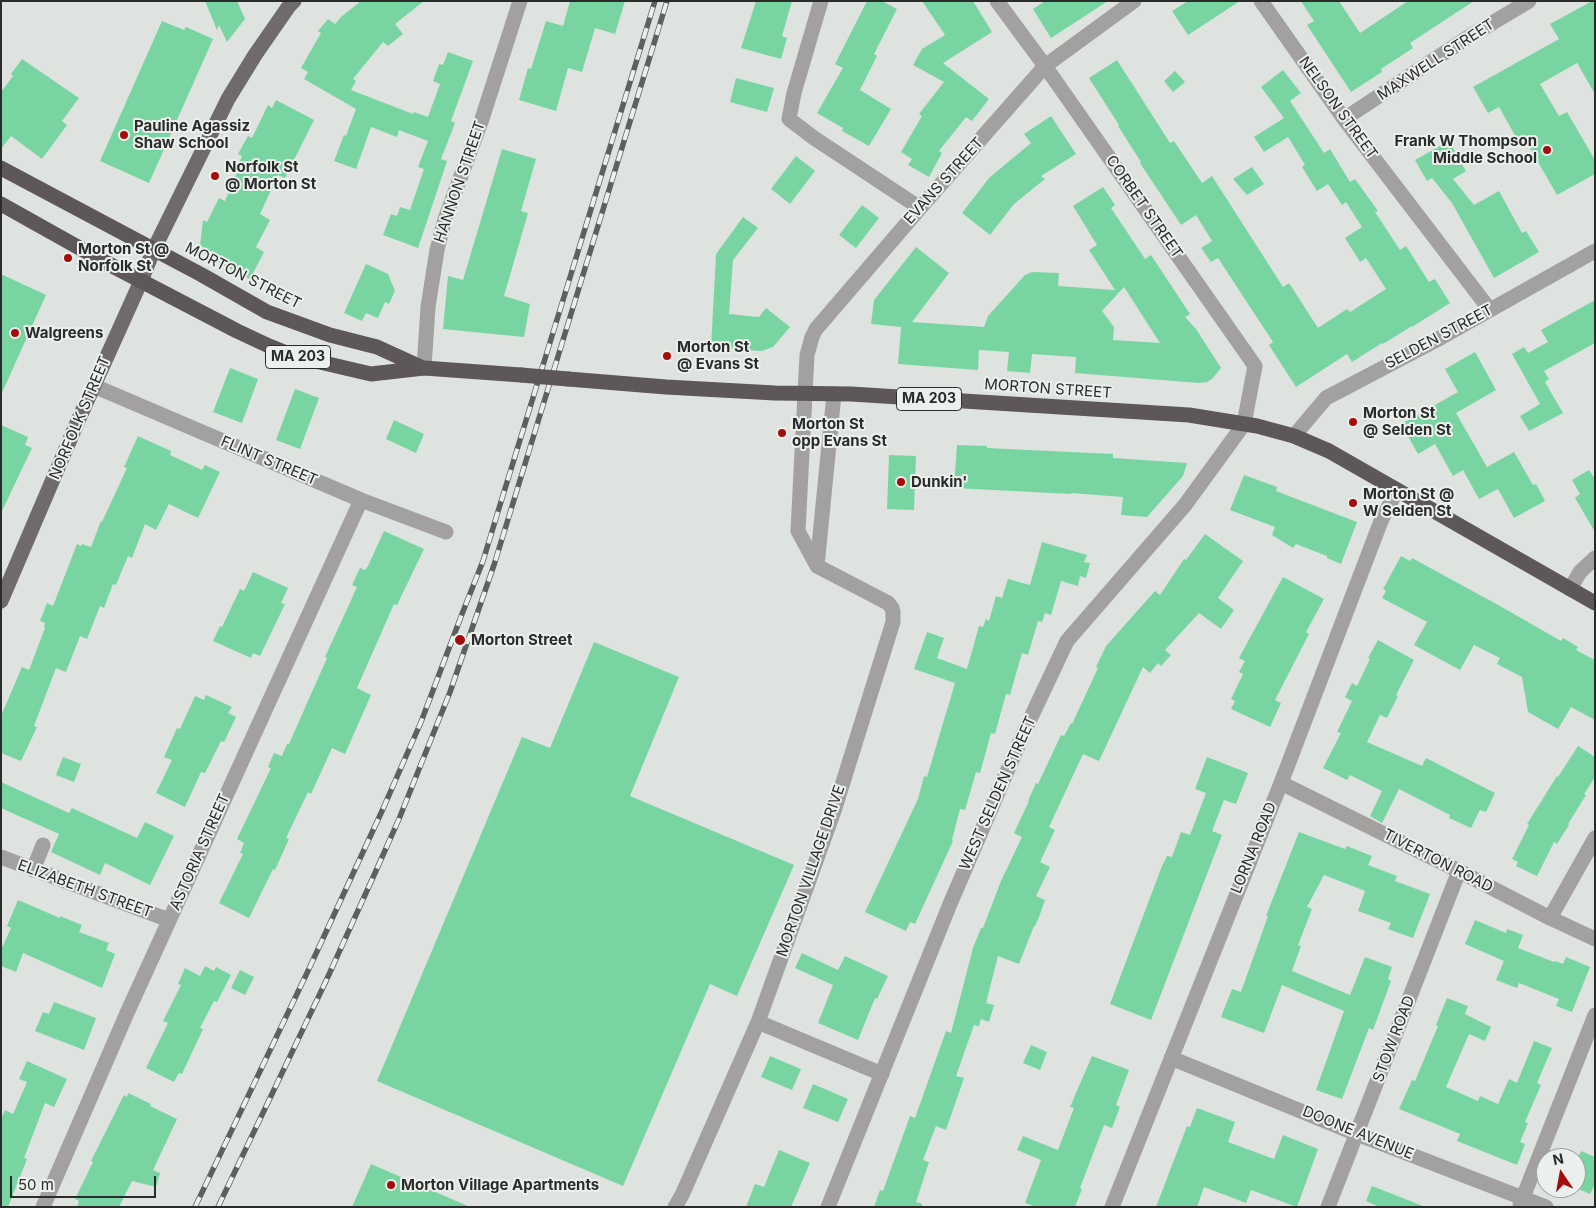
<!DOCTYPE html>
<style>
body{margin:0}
#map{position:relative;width:1596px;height:1208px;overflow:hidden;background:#dee3e0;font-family:Inter,sans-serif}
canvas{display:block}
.frame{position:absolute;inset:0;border:2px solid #2a2c2b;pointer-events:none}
.north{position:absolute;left:1536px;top:1148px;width:50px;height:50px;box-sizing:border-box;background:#ecf0ed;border:1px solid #9ea29f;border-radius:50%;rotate:348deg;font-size:14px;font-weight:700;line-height:20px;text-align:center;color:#2a2c2b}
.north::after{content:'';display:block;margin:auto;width:18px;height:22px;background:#a40d0b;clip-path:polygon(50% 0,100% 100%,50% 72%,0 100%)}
.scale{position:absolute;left:10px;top:1176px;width:146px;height:22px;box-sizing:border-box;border:2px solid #2a2c2b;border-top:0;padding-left:6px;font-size:15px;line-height:18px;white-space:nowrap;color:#2a2c2b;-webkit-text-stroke:4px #ecf0ed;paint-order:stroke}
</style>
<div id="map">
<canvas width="1596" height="1208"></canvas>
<div class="frame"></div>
<div class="north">N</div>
<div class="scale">50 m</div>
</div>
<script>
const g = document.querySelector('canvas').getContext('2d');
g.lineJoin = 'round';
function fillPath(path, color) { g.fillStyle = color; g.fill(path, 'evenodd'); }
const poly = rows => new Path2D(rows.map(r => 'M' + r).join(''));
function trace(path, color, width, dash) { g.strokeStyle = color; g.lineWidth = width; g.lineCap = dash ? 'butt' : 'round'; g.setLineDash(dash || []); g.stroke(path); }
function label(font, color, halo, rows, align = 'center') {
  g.font = font + ' Inter,sans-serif'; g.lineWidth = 4; g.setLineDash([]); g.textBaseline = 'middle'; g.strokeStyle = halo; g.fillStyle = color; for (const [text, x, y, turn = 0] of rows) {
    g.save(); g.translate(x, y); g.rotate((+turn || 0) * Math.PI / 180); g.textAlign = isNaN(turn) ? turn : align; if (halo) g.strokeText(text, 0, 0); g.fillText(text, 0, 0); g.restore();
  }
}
const building = poly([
 [205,1,237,1,245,19,227,42,219,25,217,30],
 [361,1,424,1,395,24,403,34,388,46,383,42,353,79,356,81,351,90,413,114,414,112,428,117,440,84,433,81,439,64,443,65,448,52,473,61,451,121,455,123,441,159,447,161,418,248,383,235,391,214,397,216,400,207,410,210,424,169,418,167,428,141,399,130,397,137,371,127,356,169,334,161,344,135,346,136,356,109,304,79,308,72,301,68,321,33,318,31,328,19,335,24,341,17],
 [570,1,625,1,615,34,595,28,582,72,568,68,556,111,519,100,528,68,531,69,546,21,563,26],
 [756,1,792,1,782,36,787,38,781,59,741,48],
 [867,1,882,1,897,9,874,54,877,56,860,90,891,109,869,146,842,131,843,128,817,113,843,68,835,64],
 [922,1,973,1,992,32,943,63,989,99,972,121,966,117,939,151,942,153,929,177,908,165,912,159,901,152,922,116,919,114,944,82,913,65,922,49,945,35],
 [1045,1,1108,1,1051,38,1033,9],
 [1188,1,1240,1,1188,35,1172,11],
 [1301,1,1339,1,1360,33,1408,1,1474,1,1410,43,1413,48,1381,69,1382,72,1351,92,1307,25,1314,21],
 [1592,1,1595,1,1595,94,1577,63,1540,84,1559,116,1567,112,1595,160,1595,174,1557,195,1523,136,1517,139,1499,107,1488,113,1473,87,1559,39,1550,24],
 [162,21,184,30,186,27,213,39,149,183,100,161],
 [22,59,79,98,62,121,67,125,42,159,11,136,1,149,1,92,13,76,11,74],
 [1117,60,1170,143,1174,141,1202,183,1212,176,1283,287,1289,283,1318,328,1347,309,1350,312,1386,289,1366,258,1360,262,1345,238,1362,227,1346,202,1342,205,1328,184,1317,191,1302,167,1305,165,1288,137,1264,152,1254,137,1284,118,1261,87,1283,70,1301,93,1290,101,1324,153,1330,149,1350,182,1355,179,1378,211,1375,212,1400,250,1406,246,1429,282,1435,279,1450,303,1412,327,1412,326,1383,344,1382,343,1352,362,1347,354,1296,387,1269,345,1273,342,1218,258,1211,262,1201,248,1212,241,1196,215,1181,225,1140,163,1141,162,1118,126,1119,125,1089,78],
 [1175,71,1185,82,1173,92,1164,81],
 [736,78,774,88,767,112,730,102],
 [276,100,314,120,285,178,278,175,260,214,270,220,256,247,264,252,250,279,213,260,216,254,200,246,203,220,207,222,219,198,225,201,236,175,235,172,242,156,238,154,248,136,252,138,268,105,272,108],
 [1051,116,1076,154,1041,176,1045,179,1014,204,990,235,962,213,989,178,1031,143,1024,134],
 [1449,141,1466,171,1453,179,1474,205,1499,191,1522,233,1526,231,1539,252,1494,278,1452,203,1432,178,1427,181,1415,160],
 [502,149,536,159,521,211,528,213,504,296,530,304,524,337,443,329,448,276,463,280],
 [796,156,815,171,790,204,771,189],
 [1252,167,1264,184,1247,195,1233,179],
 [1103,187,1115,205,1111,208,1145,259,1151,255,1190,314,1185,317,1196,329,1221,368,1213,378,1207,382,1199,383,1075,373,1076,357,1032,354,1030,373,1007,371,1009,352,979,350,978,370,898,364,901,327,871,324,874,300,916,247,949,273,912,322,984,327,988,316,1025,275,1032,272,1059,273,1058,286,1115,290,1089,250,1097,245,1073,206],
 [1124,287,1160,343,1113,340,1114,327,1102,311],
 [862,205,879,218,856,248,839,235],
 [743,217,758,228,733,260,729,314,759,317,766,308,790,327,773,347,762,351,711,348,716,254],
 [366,264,388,274,395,291,389,304,385,302,378,318,366,313,362,321,344,313],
 [1,274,46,295,1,395],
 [1595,300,1595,343,1544,371,1549,379,1545,382,1563,413,1529,431,1520,416,1540,404,1512,354,1524,347,1528,353,1548,342,1541,330],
 [1475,352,1496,390,1456,413,1487,467,1514,452,1533,485,1536,484,1545,501,1514,518,1498,489,1479,499,1463,470,1453,476,1435,444,1418,454,1401,424,1458,392,1445,369],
 [230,368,258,379,242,423,213,412],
 [295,389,319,398,300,449,276,440],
 [394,420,424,434,416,453,386,439],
 [1,425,28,437,25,445,32,448,1,513],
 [138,436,171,451,170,455,202,470,205,465,220,472,198,518,169,504,156,530,145,524,132,558,128,556,116,585,113,584,104,608,100,606,87,639,80,636,66,672,56,668,34,726,37,727,21,761,1,753,1,716,22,667,29,670,45,628,44,627,45,623,40,621,47,603,53,606,77,544,81,546,82,544,91,547,101,521,102,522,127,468,124,467],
 [957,445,987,446,987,448,1113,454,1113,458,1187,463,1183,476,1147,517,1121,515,1123,497,1071,493,1071,494,954,488],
 [889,455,916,456,914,510,887,509],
 [1589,470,1595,479,1595,532,1575,498,1580,494,1572,480],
 [1244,475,1277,487,1276,491,1357,522,1341,564,1327,558,1327,556,1296,544,1293,548,1272,535,1275,527,1230,510],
 [384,531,424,549,397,605,394,604,357,688,371,695,345,754,332,748,311,794,308,792,286,838,289,839,275,870,273,869,249,918,219,903,243,854,240,853,244,843,237,839,271,768,268,767,274,753,282,756,287,744,289,744,327,658,325,657,357,587,352,585,360,568,365,570,368,566],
 [1205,534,1243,561,1218,598,1234,610,1221,629,1199,613,1165,650,1171,655,1161,666,1158,663,1150,673,1143,667,1099,761,1083,754,1049,827,1055,830,1040,862,1050,867,1036,896,1045,900,1039,917,1035,926,1034,926,1019,964,998,956,986,1003,994,1005,989,1022,981,1019,979,1026,974,1025,956,1076,964,1078,946,1130,936,1126,923,1160,929,1162,916,1202,922,1204,922,1207,874,1207,880,1190,883,1191,910,1116,915,1118,946,1031,951,1033,973,948,981,928,983,928,1001,881,1022,837,1014,833,1029,801,1028,801,1036,783,1038,784,1061,735,1064,736,1071,723,1072,724,1098,668,1096,667,1106,646,1155,591,1160,595,1184,559,1186,560],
 [1042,542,1087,555,1084,562,1090,563,1086,578,1080,576,1078,586,1061,581,1051,615,1045,613,1042,622,1038,621,1028,655,1022,653,1010,695,1006,694,995,734,991,733,980,773,976,772,965,810,960,809,952,840,953,841,915,924,910,922,906,931,865,912,918,799,924,776,927,777,955,683,914,669,927,632,944,638,937,658,967,669,979,626,983,627,986,619,989,621,996,596,1002,598,1008,579,1030,585],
 [1401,556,1410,561,1412,558,1500,606,1561,641,1563,638,1578,647,1576,650,1595,660,1595,720,1571,707,1558,729,1528,712,1522,677,1497,664,1500,658,1474,645,1460,670,1414,645,1427,622,1382,598,1386,591,1383,589],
 [253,572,288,588,281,603,285,604,260,656,253,653,251,658,213,641,220,626,222,627,240,589,244,591],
 [1283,577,1324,599,1306,632,1309,634,1275,700,1281,703,1270,727,1231,709,1235,701,1231,699,1243,674,1239,672,1245,661,1239,658],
 [1378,640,1414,660,1396,695,1398,696,1387,718,1380,715,1367,742,1422,766,1426,758,1495,793,1486,812,1480,810,1471,828,1449,818,1450,815,1399,789,1382,823,1370,816,1382,791,1350,775,1347,780,1323,768,1341,733,1337,732,1352,701,1345,697,1352,683,1357,686,1370,659,1368,658],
 [594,642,679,677,630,796,794,865,737,996,710,984,623,1186,377,1081,522,737,550,748],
 [206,695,232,707,228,713,236,717,224,742,221,741,205,773,201,772,185,807,156,793,172,760,164,757,177,728,180,729,195,696,204,700],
 [1578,746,1595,757,1595,777,1584,794,1586,795,1568,824,1569,825,1557,844,1554,842,1537,876,1516,866,1518,862,1512,859,1529,825,1527,824,1557,776,1558,777],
 [63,757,81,764,74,782,56,775],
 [1207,757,1248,773,1236,804,1224,800,1212,831,1222,835,1151,1020,1110,1004,1162,866,1167,856,1172,857,1181,832,1190,835,1206,793,1195,789],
 [1,782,69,813,72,808,137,838,145,822,174,836,150,885,105,863,100,875,51,852,59,834,1,808],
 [1299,832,1345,849,1347,846,1372,856,1368,865,1397,876,1395,881,1430,894,1413,938,1388,929,1391,923,1358,911,1365,891,1324,875,1307,907,1312,909,1298,945,1301,946,1292,971,1350,995,1365,957,1392,967,1388,979,1391,981,1373,1030,1369,1028,1342,1099,1316,1090,1344,1011,1282,985,1264,1033,1221,1017,1232,989,1241,992,1268,916,1266,916],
 [18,900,60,918,60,916,82,925,79,932,109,943,106,950,115,954,102,988,23,953,16,972,1,966,1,950,11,928,7,926],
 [1475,920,1506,933,1507,929,1523,935,1518,948,1554,962,1555,961,1563,964,1566,957,1590,967,1572,1012,1556,1006,1559,999,1519,983,1517,988,1496,980,1504,961,1465,944],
 [802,953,838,970,845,956,888,976,877,999,875,998,858,1040,818,1023,833,985,795,968],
 [205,966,214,971,216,967,231,975,217,1002,214,1001,200,1028,203,1029,182,1074,179,1073,174,1082,146,1068,168,1023,163,1021,181,985,178,984,185,968,200,976],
 [240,970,254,977,245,995,231,988],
 [1447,998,1468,1006,1465,1014,1491,1027,1485,1041,1469,1034,1446,1087,1478,1101,1480,1096,1498,1104,1509,1079,1517,1083,1534,1041,1552,1048,1537,1083,1541,1085,1525,1122,1528,1123,1520,1142,1525,1144,1517,1165,1457,1141,1460,1134,1399,1109,1412,1080,1415,1081,1438,1026,1436,1025],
 [54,1002,96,1018,84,1050,35,1031,43,1012,49,1014],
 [1031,1045,1047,1052,1040,1070,1023,1063],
 [770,1056,801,1069,792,1090,761,1077],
 [1092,1056,1129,1070,1116,1105,1120,1107,1112,1128,1104,1125,1080,1188,1082,1189,1075,1207,1036,1207,1025,1203,1041,1160,1017,1150,1023,1136,1058,1150,1074,1108,1070,1107],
 [27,1061,67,1079,54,1107,45,1103,24,1158,27,1159,8,1207,1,1207,1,1119,5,1110,13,1114,27,1082,19,1079],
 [813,1084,848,1099,838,1122,803,1108],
 [128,1093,151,1104,150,1106,177,1119,153,1170,160,1173,156,1187,132,1181,119,1207,77,1207,79,1201,75,1199,93,1162,91,1161,124,1095,127,1097],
 [1197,1108,1235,1122,1228,1142,1274,1159,1283,1135,1318,1149,1297,1207,1251,1190,1246,1203,1204,1187,1197,1207,1156,1207,1187,1126,1190,1127],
 [779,1150,810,1163,791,1207,746,1207,755,1184,764,1187],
 [1581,1151,1595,1157,1595,1184,1590,1194,1576,1188,1576,1163],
 [371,1164,470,1207,352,1207],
 [1372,1186,1423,1206,1422,1207,1380,1207,1366,1201]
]);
const minor = poly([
 [821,1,794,93,789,119,814,138,920,208],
 [1261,1,1344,119,1490,310],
 [1344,119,1467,38,1529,1],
 [424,368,428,307,437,250,445,219,481,122,520,1],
 [94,386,361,500,446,532],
 [1294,436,1326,398,1442,337,1595,251],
 [817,566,834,394],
 [1570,589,1580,572,1595,558],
 [1281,783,1459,871,1550,918,1595,939],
 [1,857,169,920],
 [33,870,43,845],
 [1550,918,1595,838],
 [758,1022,882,1074],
 [1171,1058,1357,1134,1546,1207],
 [1520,1205,1595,1015],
 [43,1207,127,1013,361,500],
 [675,1207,682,1195,758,1022,834,811,893,622,893,612,892,608,888,603,817,566,798,531,807,355,812,337,816,329,920,208,1045,66,1134,1],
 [828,1207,950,904,1024,732,1067,641,1185,505,1244,424,1255,366,1045,66,997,1],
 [1112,1207,1281,783,1381,521,1397,490],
 [1328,1207,1459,871]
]);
const major = poly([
 [1,601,77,423,141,281,154,249,228,99,255,55,289,6,294,1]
]);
const highway = poly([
 [1,168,202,275,267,312,330,335,377,347,423,368],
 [1,204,101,260,237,331,269,346,294,356,371,374,424,368,521,375],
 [568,379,666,387,775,393,851,394,1189,415,1257,426,1294,436,1329,451,1595,603]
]);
const rail = poly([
 [195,1207,307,973,382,811,421,722,462,614,483,561,500,505,655,1],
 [218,1207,326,981,375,873,399,819,450,692,494,565,667,1]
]);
const highwayBridge = poly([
 [521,375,568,379]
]);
const markers = [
 [124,135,5,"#a40d0b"],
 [1547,150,5,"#a40d0b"],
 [215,176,5,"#a40d0b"],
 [68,258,5,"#a40d0b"],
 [15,333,5,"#a40d0b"],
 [667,356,5,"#a40d0b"],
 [1353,422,5,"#a40d0b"],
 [782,433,5,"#a40d0b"],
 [901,482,5,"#a40d0b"],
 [1353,503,5,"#a40d0b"],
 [460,640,6,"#a40d0b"],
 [391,1185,5,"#a40d0b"]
];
const shields = [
 [298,357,65],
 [929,399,65]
];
const shieldNames = [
 ["MA 203",298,357],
 ["MA 203",929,399]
];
const streetNames = [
 ["MAXWELL STREET",1436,60,-33],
 ["NELSON STREET",1338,108,54],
 ["EVANS STREET",944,181,-48],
 ["HANNON STREET",460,182,-71],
 ["CORBET STREET",1144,207,55],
 ["MORTON STREET",243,276,27],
 ["SELDEN STREET",1439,337,-28],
 ["MORTON STREET",1048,389,4],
 ["NORFOLK STREET",80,418,-67],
 ["FLINT STREET",269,461,23],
 ["WEST SELDEN STREET",998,793,-66],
 ["LORNA ROAD",1254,848,-68],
 ["ASTORIA STREET",200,852,-66],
 ["TIVERTON ROAD",1438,861,27],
 ["MORTON VILLAGE DRIVE",811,871,-71],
 ["ELIZABETH STREET",85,889,20],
 ["STOW ROAD",1394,1039,-69],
 ["DOONE AVENUE",1358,1133,22]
];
const poiNames = [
 ["Pauline Agassiz",134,126],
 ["Shaw School",134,143],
 ["Frank W Thompson",1537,141,"right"],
 ["Middle School",1537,158,"right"],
 ["Norfolk St",225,167],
 ["@ Morton St",225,184],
 ["Morton St @",78,249],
 ["Norfolk St",78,266],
 ["Walgreens",25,333],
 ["Morton St",677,347],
 ["@ Evans St",677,364],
 ["Morton St",1363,413],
 ["@ Selden St",1363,430],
 ["Morton St",792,424],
 ["opp Evans St",792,441],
 ["Dunkin'",911,482],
 ["Morton St @",1363,494],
 ["W Selden St",1363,511],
 ["Morton Street",471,640],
 ["Morton Village Apartments",401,1185]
];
fillPath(building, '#78d5a2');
trace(minor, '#a3a1a0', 15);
trace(major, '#6f6b6a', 15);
trace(highway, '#5d5857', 15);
trace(rail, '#5d605f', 5.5);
trace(rail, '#ecf0ed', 4, [11]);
trace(highwayBridge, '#5d5857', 15);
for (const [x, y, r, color] of markers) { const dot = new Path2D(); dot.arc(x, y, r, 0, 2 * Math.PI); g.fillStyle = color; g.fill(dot); trace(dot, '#ecf0ed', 2); }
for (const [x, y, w] of shields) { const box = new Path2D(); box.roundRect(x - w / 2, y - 11.5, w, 23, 4); g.fillStyle = '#ecf0ed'; g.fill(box); trace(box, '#2a2c2b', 1); }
label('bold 14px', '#2a2c2b', null, shieldNames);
label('15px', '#2a2c2b', '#ecf0ed', streetNames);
label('bold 15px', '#2a2c2b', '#ecf0ed', poiNames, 'left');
</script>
